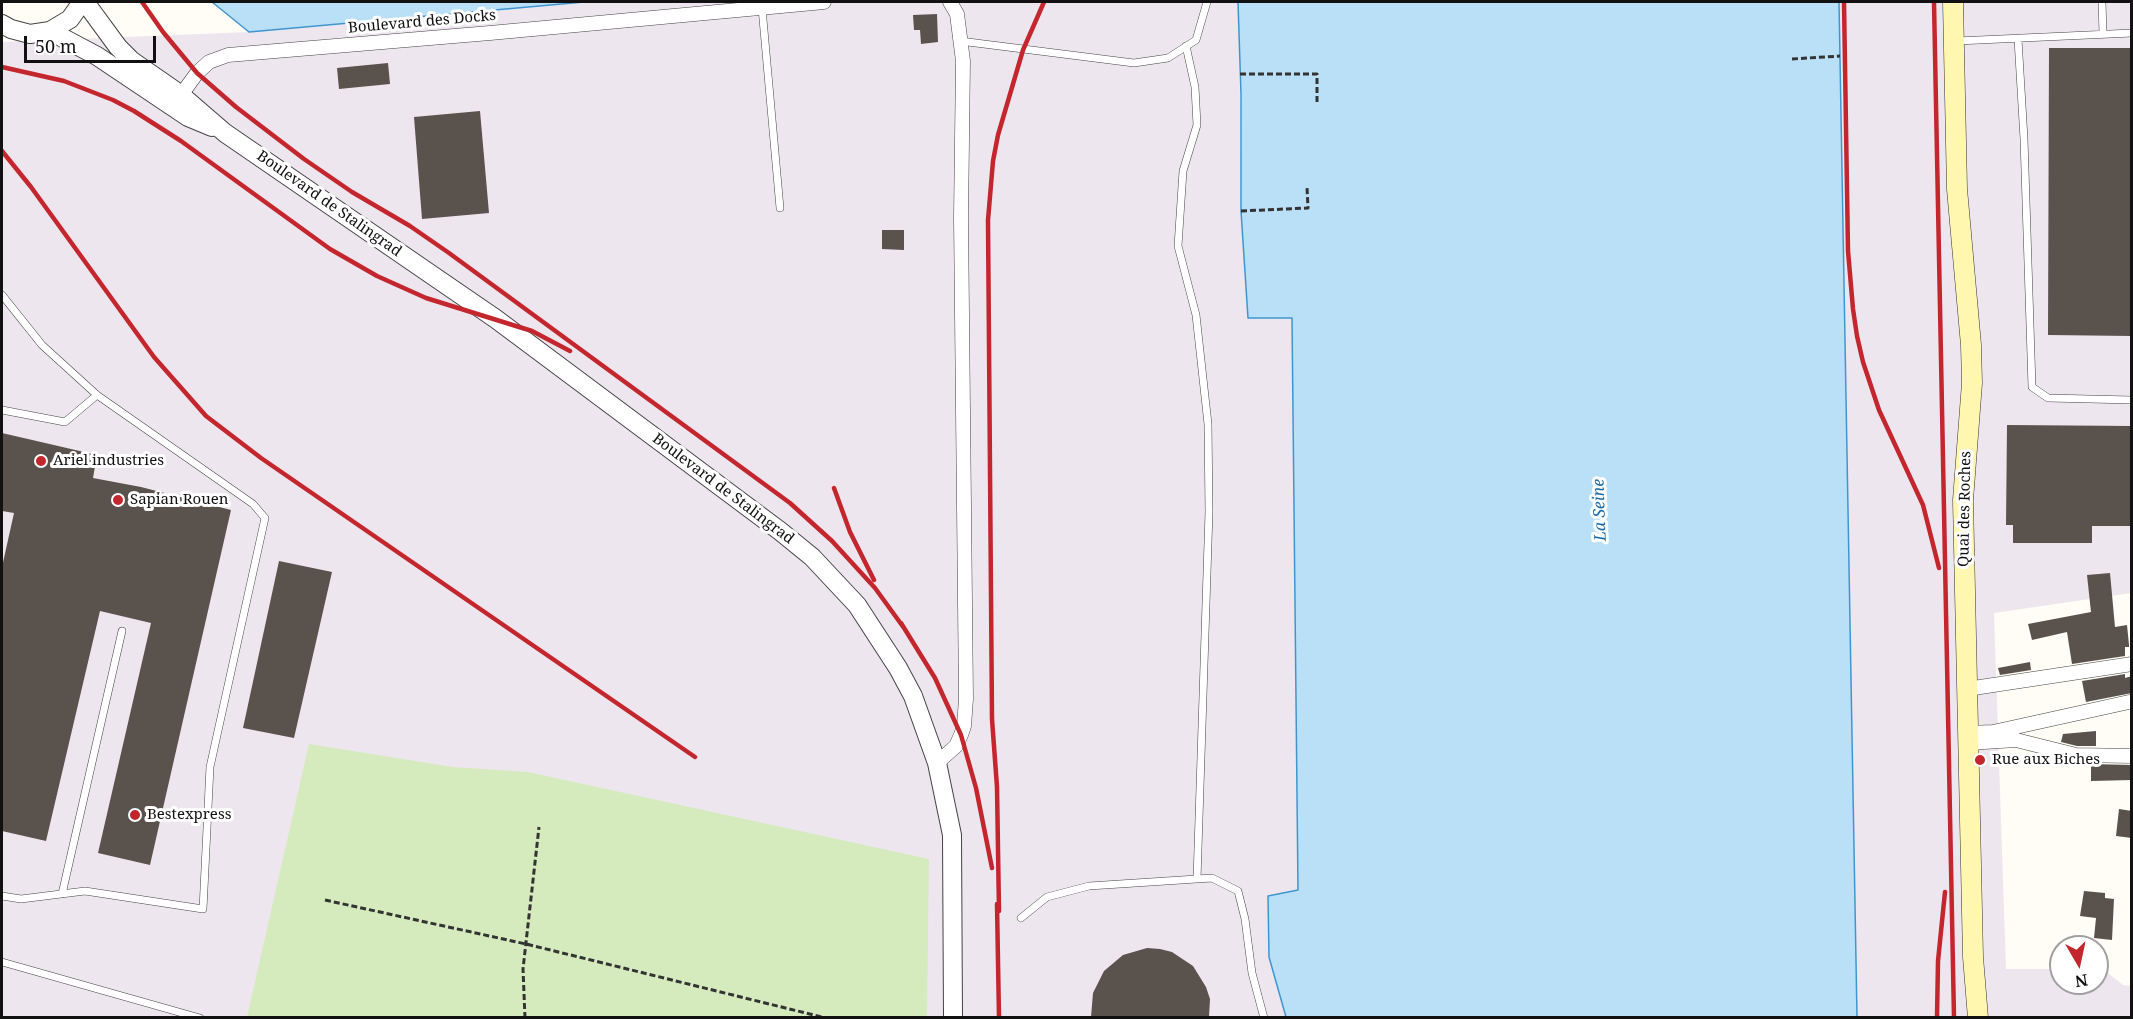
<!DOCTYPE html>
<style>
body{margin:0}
#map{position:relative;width:2133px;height:1019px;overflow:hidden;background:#fffdf5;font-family:"Noto Serif",serif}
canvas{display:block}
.frame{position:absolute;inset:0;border:3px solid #111;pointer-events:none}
.north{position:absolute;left:2049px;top:935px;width:60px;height:60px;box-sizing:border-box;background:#fff;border:2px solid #a0a0a0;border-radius:50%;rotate:171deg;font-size:16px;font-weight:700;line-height:24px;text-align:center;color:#111}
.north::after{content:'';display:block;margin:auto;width:21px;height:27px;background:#c4262e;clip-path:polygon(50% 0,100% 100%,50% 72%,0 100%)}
.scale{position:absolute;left:24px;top:36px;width:132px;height:27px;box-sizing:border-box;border:3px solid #111;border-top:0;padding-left:8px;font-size:18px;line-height:21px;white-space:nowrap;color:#111;-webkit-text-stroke:4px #fff;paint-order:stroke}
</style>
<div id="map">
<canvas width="2133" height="1019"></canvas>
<div class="frame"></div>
<div class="north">N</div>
<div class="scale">50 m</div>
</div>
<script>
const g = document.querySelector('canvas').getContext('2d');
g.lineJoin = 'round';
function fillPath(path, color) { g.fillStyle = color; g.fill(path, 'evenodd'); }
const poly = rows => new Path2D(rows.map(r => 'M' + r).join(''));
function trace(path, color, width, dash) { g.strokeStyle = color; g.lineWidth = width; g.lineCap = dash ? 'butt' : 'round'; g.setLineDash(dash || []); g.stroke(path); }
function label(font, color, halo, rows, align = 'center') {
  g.font = font + ' "Noto Serif",serif'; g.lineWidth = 6; g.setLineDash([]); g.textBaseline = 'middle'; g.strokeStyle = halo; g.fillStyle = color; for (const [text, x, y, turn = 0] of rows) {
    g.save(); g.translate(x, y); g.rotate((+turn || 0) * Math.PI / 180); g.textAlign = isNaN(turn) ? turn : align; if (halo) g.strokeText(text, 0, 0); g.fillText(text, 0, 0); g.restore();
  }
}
const industrial = poly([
 [586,2,1239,2,1241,211,1248,317,1292,318,1298,891,1268,896,1269,957,1286,1017,2,1017,2,42,249,32],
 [1770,2,2131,2,2131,593,1994,613,2006,969,2061,969,2061,983,2097,983,2097,970,2104,970,2123,985,2131,986,2131,1017,1775,1017]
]);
const green = poly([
 [309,744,453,767,528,772,929,859,927,1017,247,1017]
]);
const water = poly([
 [212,2,584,2,249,32,212,2],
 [1238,2,1839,2,1857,1017,1286,1017,1269,957,1268,896,1298,890,1292,318,1248,318,1241,211,1241,95,1238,2]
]);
const building = poly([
 [937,14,938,42,921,44,920,30,914,30,913,15],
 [2049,48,2132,48,2132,336,2048,335],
 [388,63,390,84,339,89,337,68],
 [480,111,489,213,422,219,414,117],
 [882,230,904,230,904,250,882,249],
 [2007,425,2132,426,2132,526,2092,526,2092,543,2013,543,2013,525,2006,525],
 [2,433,97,455,93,478,141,487,231,510,150,865,98,853,151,623,100,611,46,841,2,831,2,567,14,513,2,511],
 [279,561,332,572,294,738,243,728],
 [2110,573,2115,627,2127,625,2129,645,2129,647,2125,647,2125,656,2072,664,2067,632,2032,640,2028,624,2091,612,2087,575],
 [2030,662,2031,670,2000,675,1998,668],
 [2125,674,2125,678,2132,676,2132,693,2086,702,2082,681],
 [2096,731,2096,746,2077,746,2061,742,2063,734],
 [2091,764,2132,765,2132,780,2091,781],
 [2119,809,2132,811,2132,838,2116,836],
 [2084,891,2105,893,2105,898,2114,899,2112,940,2094,938,2096,918,2080,916],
 [1147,948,1160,949,1172,952,1193,966,1206,987,1210,999,1209,1017,1091,1017,1093,993,1104,971,1123,955]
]);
const path = poly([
 [1792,59,1840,56],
 [1240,74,1317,74,1317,102],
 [1241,211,1308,208,1307,187],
 [325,900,526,944,826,1018],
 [525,1018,523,969,539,827]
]);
const service = poly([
 [2102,2,2103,34],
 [762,8,780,208],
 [2018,39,2024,139,2032,387,2048,398,2132,400],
 [960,41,1134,63,1168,58,1196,40,1207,2],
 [1957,41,2132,33],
 [1186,46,1195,87,1197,125,1183,171,1178,246,1196,315,1208,424,1209,512,1197,879],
 [2,295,42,345,97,395,253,504,265,518,210,767,203,909,85,891,21,899,2,896],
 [2,410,65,422,97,395],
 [62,894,122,631],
 [1021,918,1047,897,1089,886,1212,878,1238,891,1245,919,1252,973,1264,1018],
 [2,962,200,1018]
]);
const minor = poly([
 [181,95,197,73,209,62,228,55,490,33,824,2],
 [1967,689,2132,664],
 [1968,733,1993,732,2129,702],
 [1968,743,2016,740,2076,755,2132,756],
 [937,763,956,746,961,735,964,726,966,699,961,218,963,61,957,14,950,2]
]);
const tertiary = poly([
 [85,2,118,47,132,61,181,95,225,133,496,319,780,531,812,557,857,605,898,668,913,696,937,763,952,835,953,1018],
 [2,24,11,29,30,34,50,31,70,19,82,2],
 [50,31,97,56,188,117,212,127]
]);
const secondary = poly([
 [1953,2,1957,189,1971,345,1972,383,1963,500,1973,957,1978,1018]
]);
const rail = poly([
 [142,2,163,32,197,73,236,107,304,159,352,192,410,226,449,253,790,503,832,541,875,588,904,628],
 [1844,2,1848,251,1853,309,1857,336,1863,362,1879,410,1923,505,1939,568],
 [1934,2,1954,1018],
 [2,67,64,81,113,100,134,111,181,141,330,249,377,276,426,298,532,331,570,351],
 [2,151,31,187,154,357,206,416,261,458,695,757],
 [834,488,850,532,874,580],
 [901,623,935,678,961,735,976,788,992,868],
 [997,904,999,1018],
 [999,911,997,787,992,719,988,220,993,161,998,135,1023,50,1044,2],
 [1937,1018,1938,961,1945,892]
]);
const markers = [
 [41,461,6,"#c4262e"],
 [118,500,6,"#c4262e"],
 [1980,760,6,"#c4262e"],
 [135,815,6,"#c4262e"]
];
const streetNames = [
 ["Boulevard des Docks",422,22,-5],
 ["Boulevard de Stalingrad",329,204,35],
 ["Boulevard de Stalingrad",723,489,37],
 ["Quai des Roches",1965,509,-89]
];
const poiNames = [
 ["Ariel industries",53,461],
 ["Sapian Rouen",130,500],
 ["Rue aux Biches",1992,760],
 ["Bestexpress",147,815]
];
const waterNames = [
 ["La Seine",1600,510,-92]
];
fillPath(industrial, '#eee6ef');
fillPath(green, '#d5ebbd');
fillPath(water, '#b9e0f7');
trace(water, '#3f96cf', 1.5);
fillPath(building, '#5a524d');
trace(service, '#444', 8);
trace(minor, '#444', 15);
trace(tertiary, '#444', 20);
trace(secondary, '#333', 21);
trace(path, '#333', 3, [6, 3]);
trace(service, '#fff', 7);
trace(minor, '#fff', 14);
trace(tertiary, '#fff', 18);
trace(secondary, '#fff6b0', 20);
trace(rail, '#c4262e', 4.5);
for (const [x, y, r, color] of markers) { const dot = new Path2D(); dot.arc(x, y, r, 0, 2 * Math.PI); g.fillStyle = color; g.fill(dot); trace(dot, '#fff', 2); }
label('15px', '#111', '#fff', streetNames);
label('15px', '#111', '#fff', poiNames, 'left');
label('italic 16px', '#1768a6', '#fff', waterNames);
</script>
